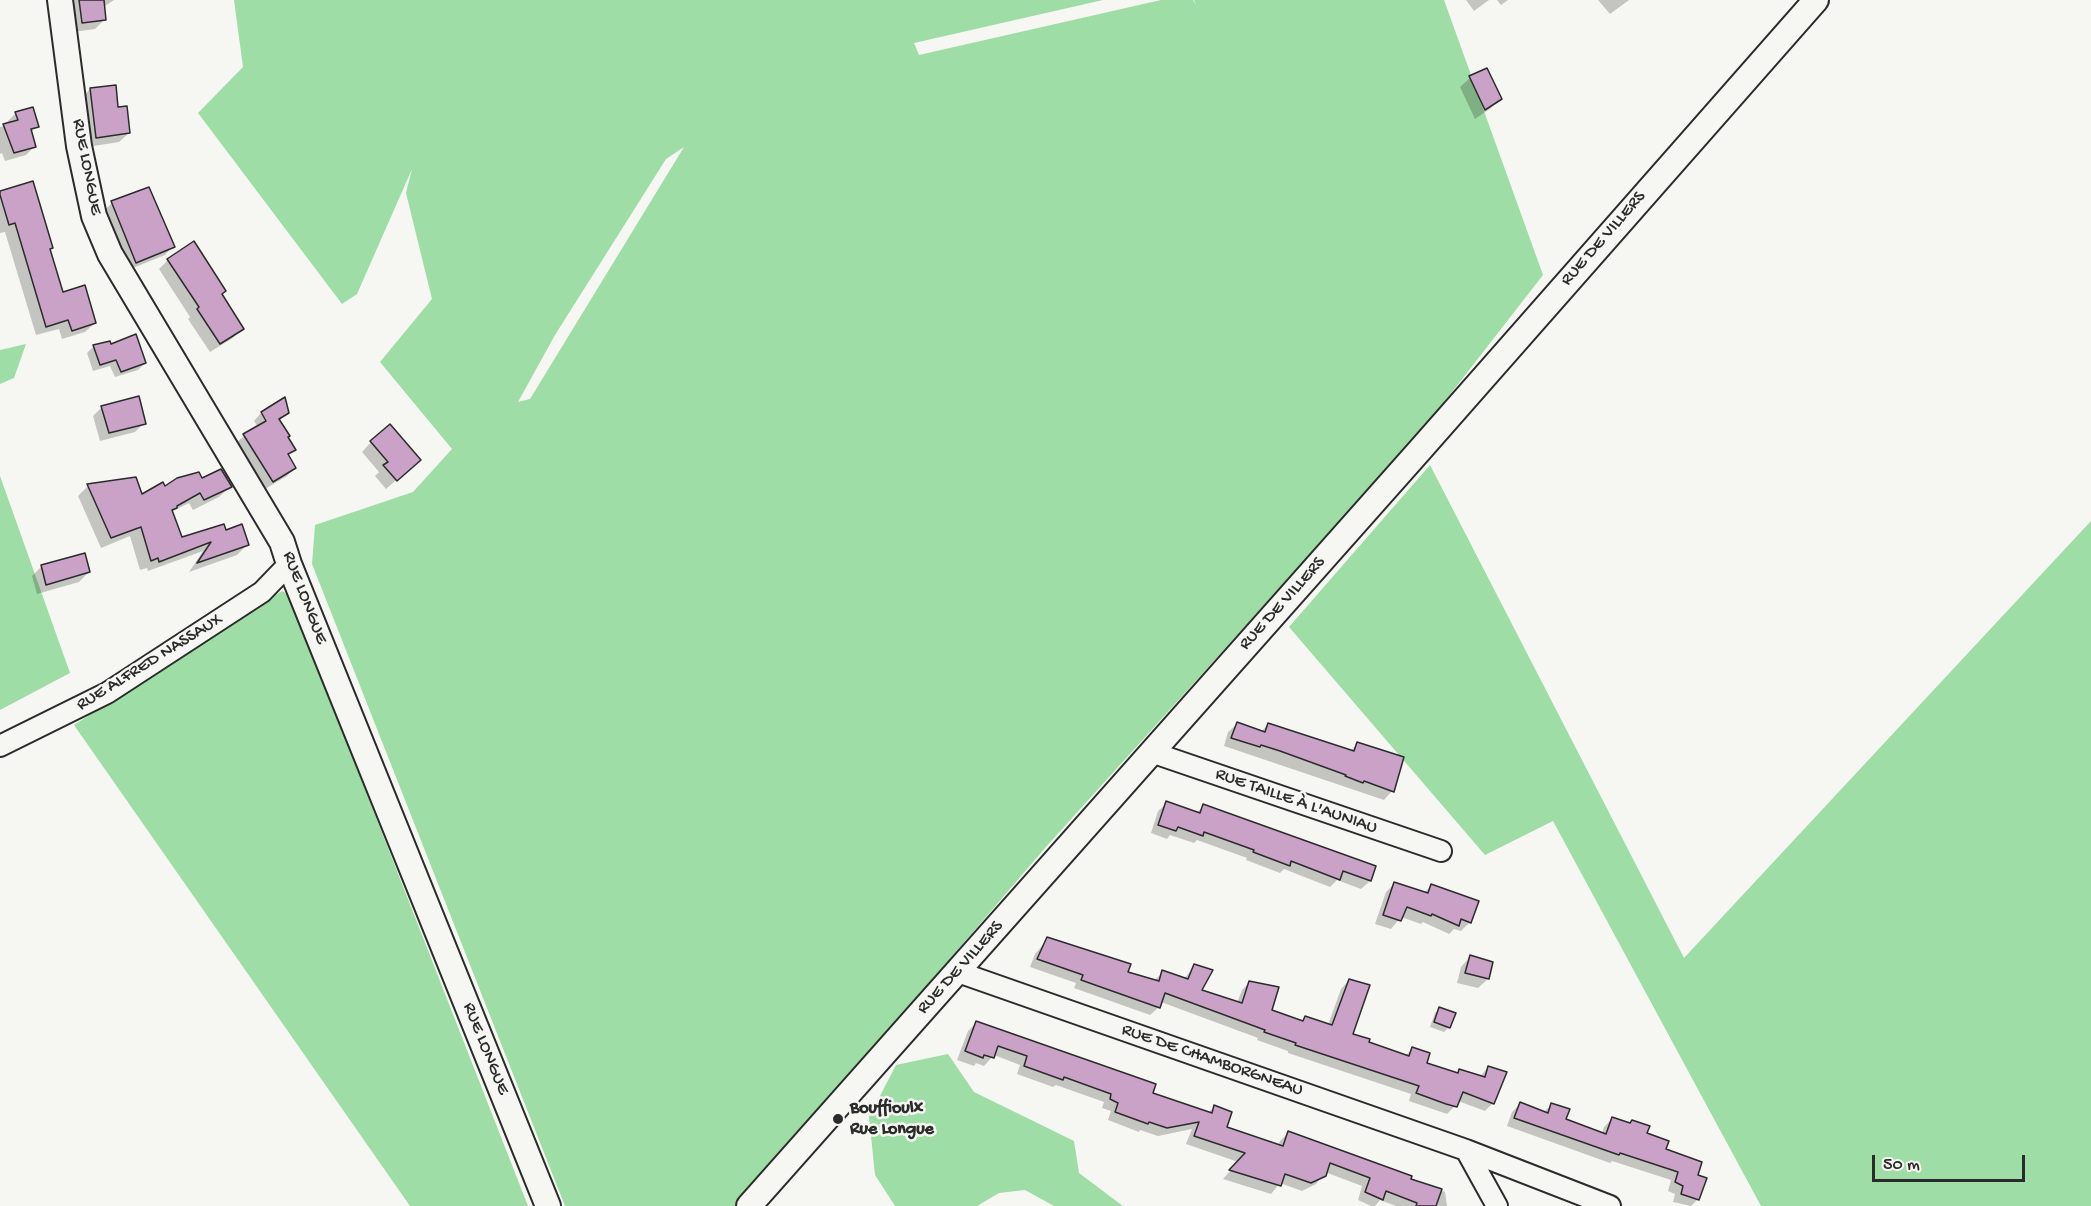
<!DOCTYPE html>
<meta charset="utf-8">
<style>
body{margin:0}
#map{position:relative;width:2091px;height:1206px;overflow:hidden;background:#f6f6f2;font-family:"Gochi Hand",sans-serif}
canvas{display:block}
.scale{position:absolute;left:1872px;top:1155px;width:153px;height:27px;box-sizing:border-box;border:3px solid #2b2b2b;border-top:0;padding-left:8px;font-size:18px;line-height:21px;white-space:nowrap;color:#2b2b2b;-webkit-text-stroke:4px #f6f6f2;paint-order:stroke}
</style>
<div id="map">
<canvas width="2091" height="1206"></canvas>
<div class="scale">50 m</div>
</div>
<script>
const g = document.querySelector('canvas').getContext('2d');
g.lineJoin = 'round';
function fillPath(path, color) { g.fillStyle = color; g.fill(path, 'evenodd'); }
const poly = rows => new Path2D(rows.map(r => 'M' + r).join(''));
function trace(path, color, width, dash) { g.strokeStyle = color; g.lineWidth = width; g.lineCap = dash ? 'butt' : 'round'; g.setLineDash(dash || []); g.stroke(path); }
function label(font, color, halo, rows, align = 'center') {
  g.font = font + ' "Gochi Hand",sans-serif'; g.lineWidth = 5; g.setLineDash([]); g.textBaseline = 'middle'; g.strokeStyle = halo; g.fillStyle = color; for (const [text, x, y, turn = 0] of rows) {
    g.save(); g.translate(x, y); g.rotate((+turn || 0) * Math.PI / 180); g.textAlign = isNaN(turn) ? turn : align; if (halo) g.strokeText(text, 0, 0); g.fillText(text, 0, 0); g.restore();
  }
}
const green = poly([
 [234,0,1103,0,914,43,919,55,1161,0,1193,0,1196,5,1194,0,1444,0,1543,275,1424,428,1045,848,738,1206,565,1206,312,564,315,525,413,492,452,449,380,362,432,299,406,193,412,169,357,294,342,304,198,113,243,67],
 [684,147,530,399,518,402,555,335,666,159],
 [26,344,14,378,0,384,0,350],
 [1430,465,1684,958,2091,521,2091,1206,1761,1206,1553,821,1485,855,1289,627],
 [0,476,70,673,0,710],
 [282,591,289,595,528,1206,410,1206,74,725],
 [948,1054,974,1092,1074,1141,1079,1173,1123,1206,1054,1206,1025,1190,999,1193,977,1206,895,1206,875,1175,869,1117,896,1065]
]);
const shadow = poly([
 [68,0,114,0,105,6,105,19,95,29,73,32],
 [1466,0,1489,0,1474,11],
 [1497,0,1508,0,1501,5],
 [1598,0,1629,0,1610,14],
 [1470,78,1500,98,1491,108,1475,119,1460,87],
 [90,89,117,109,129,133,119,142,87,147,81,99],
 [16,113,37,126,30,133,35,146,26,155,5,161,2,153,0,154,0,127,8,125,7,122],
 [0,193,49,250,62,293,95,323,85,332,62,339,59,329,36,335,5,232,0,233],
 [112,203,173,246,165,255,128,270,104,211],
 [168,260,221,294,242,328,233,338,210,352,188,319,190,317,159,269],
 [94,346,110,346,145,363,138,370,115,377,110,366,93,371,87,353],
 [284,399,288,413,279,421,294,449,287,456,294,468,287,476,265,489,236,443,244,436,258,427,254,421,261,413],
 [102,407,144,423,135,432,100,441,93,416],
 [371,442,409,469,386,489,375,476,379,472,362,452],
 [201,480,230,487,219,497,193,510,189,503,171,512,181,538,225,532,248,544,237,555,189,572,203,551,148,571,147,568,140,570,130,536,101,548,78,496,88,486,141,496,165,488],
 [84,555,89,572,79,582,37,594,32,576,41,567],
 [1237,724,1261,732,1268,724,1350,752,1357,744,1402,758,1392,791,1384,800,1224,746,1228,732],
 [1167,803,1196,813,1204,806,1374,867,1370,881,1361,889,1337,880,1330,887,1284,869,1280,873,1246,860,1247,858,1197,840,1194,843,1170,835,1167,839,1151,833,1158,811],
 [1395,883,1424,893,1432,885,1470,922,1461,931,1454,929,1449,934,1423,922,1421,924,1401,917,1391,929,1375,924,1386,892],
 [1048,939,1126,973,1154,981,1163,972,1184,979,1194,966,1200,991,1237,1003,1242,990,1250,982,1270,1011,1301,1022,1306,1017,1328,1025,1341,989,1349,980,1351,1034,1367,1043,1405,1056,1413,1048,1426,1064,1457,1074,1460,1071,1480,1077,1488,1067,1493,1103,1485,1111,1458,1101,1455,1106,1447,1114,1409,1101,1411,1094,1288,1053,1288,1051,1257,1040,1258,1038,1161,1002,1159,1007,1150,1015,1074,988,1076,983,1030,967,1035,954],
 [1470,957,1488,979,1478,988,1457,983,1461,967],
 [1440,1009,1449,1027,1444,1032,1430,1027,1435,1013],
 [977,1022,1151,1094,1208,1113,1214,1107,1225,1128,1278,1146,1280,1141,1288,1133,1445,1192,1447,1206,1396,1206,1380,1200,1375,1206,1371,1206,1358,1200,1362,1186,1325,1172,1316,1184,1302,1191,1280,1183,1271,1194,1223,1179,1238,1162,1186,1144,1192,1129,1158,1136,1140,1130,1139,1132,1108,1120,1111,1111,1102,1108,1104,1102,1056,1085,1053,1087,1017,1074,1020,1065,994,1055,984,1066,976,1063,974,1066,957,1060,968,1031],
 [1520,1104,1543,1113,1551,1105,1564,1120,1602,1134,1604,1127,1612,1119,1645,1134,1664,1150,1698,1199,1691,1206,1673,1202,1675,1194,1668,1191,1671,1180,1612,1161,1610,1163,1507,1126,1512,1112]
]);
const building = poly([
 [79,0,104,0,106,20,82,23,79,0],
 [1487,68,1502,99,1485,110,1469,76,1487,68],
 [116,85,118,107,127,106,130,133,96,138,90,88,116,85],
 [33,107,39,127,31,129,36,147,14,153,3,124,18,120,15,112,33,107],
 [33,181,53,248,50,249,63,292,85,285,96,323,72,331,68,320,46,327,15,223,9,225,0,195,0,191,33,181],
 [149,187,175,247,136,263,111,201,149,187],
 [194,241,226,291,222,294,244,329,220,344,197,309,199,307,167,259,194,241],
 [136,334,146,363,121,372,116,360,100,365,93,345,110,341,111,344,136,334],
 [139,396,146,424,109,433,101,406,139,396],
 [285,397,289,413,279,419,290,436,288,437,296,450,288,454,296,468,273,482,243,434,266,421,261,412,285,397],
 [390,424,421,460,397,481,383,465,388,462,370,441,390,424],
 [221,469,232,487,204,500,200,493,177,506,177,508,172,510,182,537,224,524,226,530,242,524,249,545,197,563,211,542,159,562,158,558,151,561,141,527,111,538,87,484,136,477,142,494,163,482,165,486,177,478,199,472,202,478,221,469],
 [85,553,90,572,46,585,41,565,85,553],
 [1237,722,1265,732,1268,723,1354,751,1357,742,1404,757,1394,792,1364,781,1363,783,1345,776,1346,775,1280,751,1261,745,1260,747,1231,738,1237,722],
 [1166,801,1200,813,1203,804,1376,866,1371,881,1343,871,1340,880,1291,861,1290,866,1253,852,1254,850,1204,832,1203,836,1178,827,1176,831,1158,825,1166,801],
 [1394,882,1428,893,1431,884,1479,901,1471,923,1461,919,1459,926,1432,914,1431,916,1407,907,1401,921,1383,915,1394,882],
 [1047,937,1131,964,1128,972,1159,981,1162,970,1188,979,1194,964,1213,970,1202,990,1242,1003,1249,981,1279,987,1272,1010,1303,1021,1305,1016,1332,1025,1349,979,1370,985,1353,1034,1370,1039,1369,1042,1409,1056,1412,1047,1430,1053,1427,1063,1458,1073,1459,1069,1485,1077,1488,1066,1507,1072,1494,1104,1463,1092,1457,1107,1446,1104,1416,1093,1419,1086,1295,1045,1296,1043,1264,1032,1265,1030,1165,993,1160,1008,1081,980,1083,975,1037,959,1047,937],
 [1470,955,1493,962,1489,979,1465,973,1470,955],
 [1439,1007,1456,1013,1450,1028,1434,1022,1439,1007],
 [976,1021,1156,1084,1153,1093,1212,1113,1214,1105,1232,1112,1227,1127,1283,1146,1288,1131,1412,1176,1411,1179,1442,1189,1436,1206,1416,1206,1417,1203,1386,1191,1383,1200,1365,1192,1370,1178,1330,1163,1326,1176,1311,1183,1285,1174,1281,1186,1229,1170,1245,1153,1194,1136,1199,1122,1167,1128,1149,1122,1148,1124,1115,1112,1118,1103,1110,1099,1111,1094,1064,1077,1063,1080,1024,1066,1027,1056,998,1046,994,1058,984,1055,983,1058,965,1051,976,1021],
 [1520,1102,1548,1113,1551,1103,1570,1109,1566,1119,1606,1134,1612,1117,1630,1123,1632,1120,1650,1126,1647,1133,1669,1141,1666,1149,1702,1162,1698,1175,1707,1178,1699,1200,1681,1194,1683,1186,1675,1182,1678,1172,1620,1153,1619,1155,1514,1118,1520,1102]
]);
const minor = poly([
 [0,746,107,693,262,592,289,564],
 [1151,752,1441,851],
 [958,972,1466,1150,1497,1206],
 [1466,1150,1610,1206]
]);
const tertiary = poly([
 [60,0,79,146,94,216,110,254,282,542,289,564,548,1206],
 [749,1206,1420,450,1816,0]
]);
const markers = [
 [838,1119,6,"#2b2b2b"]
];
const streetNames = [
 ["RUE LONGUE",86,167,79],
 ["RUE DE VILLERS",1604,239,-49],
 ["RUE LONGUE",304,598,69],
 ["RUE DE VILLERS",1283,604,-48],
 ["RUE ALFRED NASSAUX",150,663,-32],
 ["RUE TAILLE À L'AUNIAU",1296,802,19],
 ["RUE DE VILLERS",961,968,-48],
 ["RUE LONGUE",485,1049,68],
 ["RUE DE CHAMBORGNEAU",1212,1061,19]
];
const poiNames = [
 ["Bouffioulx",850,1109],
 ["Rue Longue",850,1130]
];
fillPath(green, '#9edda6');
fillPath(shadow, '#0003');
fillPath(building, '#cba2c7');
trace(building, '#2b2b2b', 1.5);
trace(minor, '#2b2b2b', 24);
trace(tertiary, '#2b2b2b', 28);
trace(minor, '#f6f6f2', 20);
trace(tertiary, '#f6f6f2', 24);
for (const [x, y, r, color] of markers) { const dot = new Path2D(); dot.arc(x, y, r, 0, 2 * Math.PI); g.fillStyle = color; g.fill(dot); trace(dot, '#f6f6f2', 2); }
label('18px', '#2b2b2b', '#f6f6f2', streetNames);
label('bold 18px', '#2b2b2b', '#f6f6f2', poiNames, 'left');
</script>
